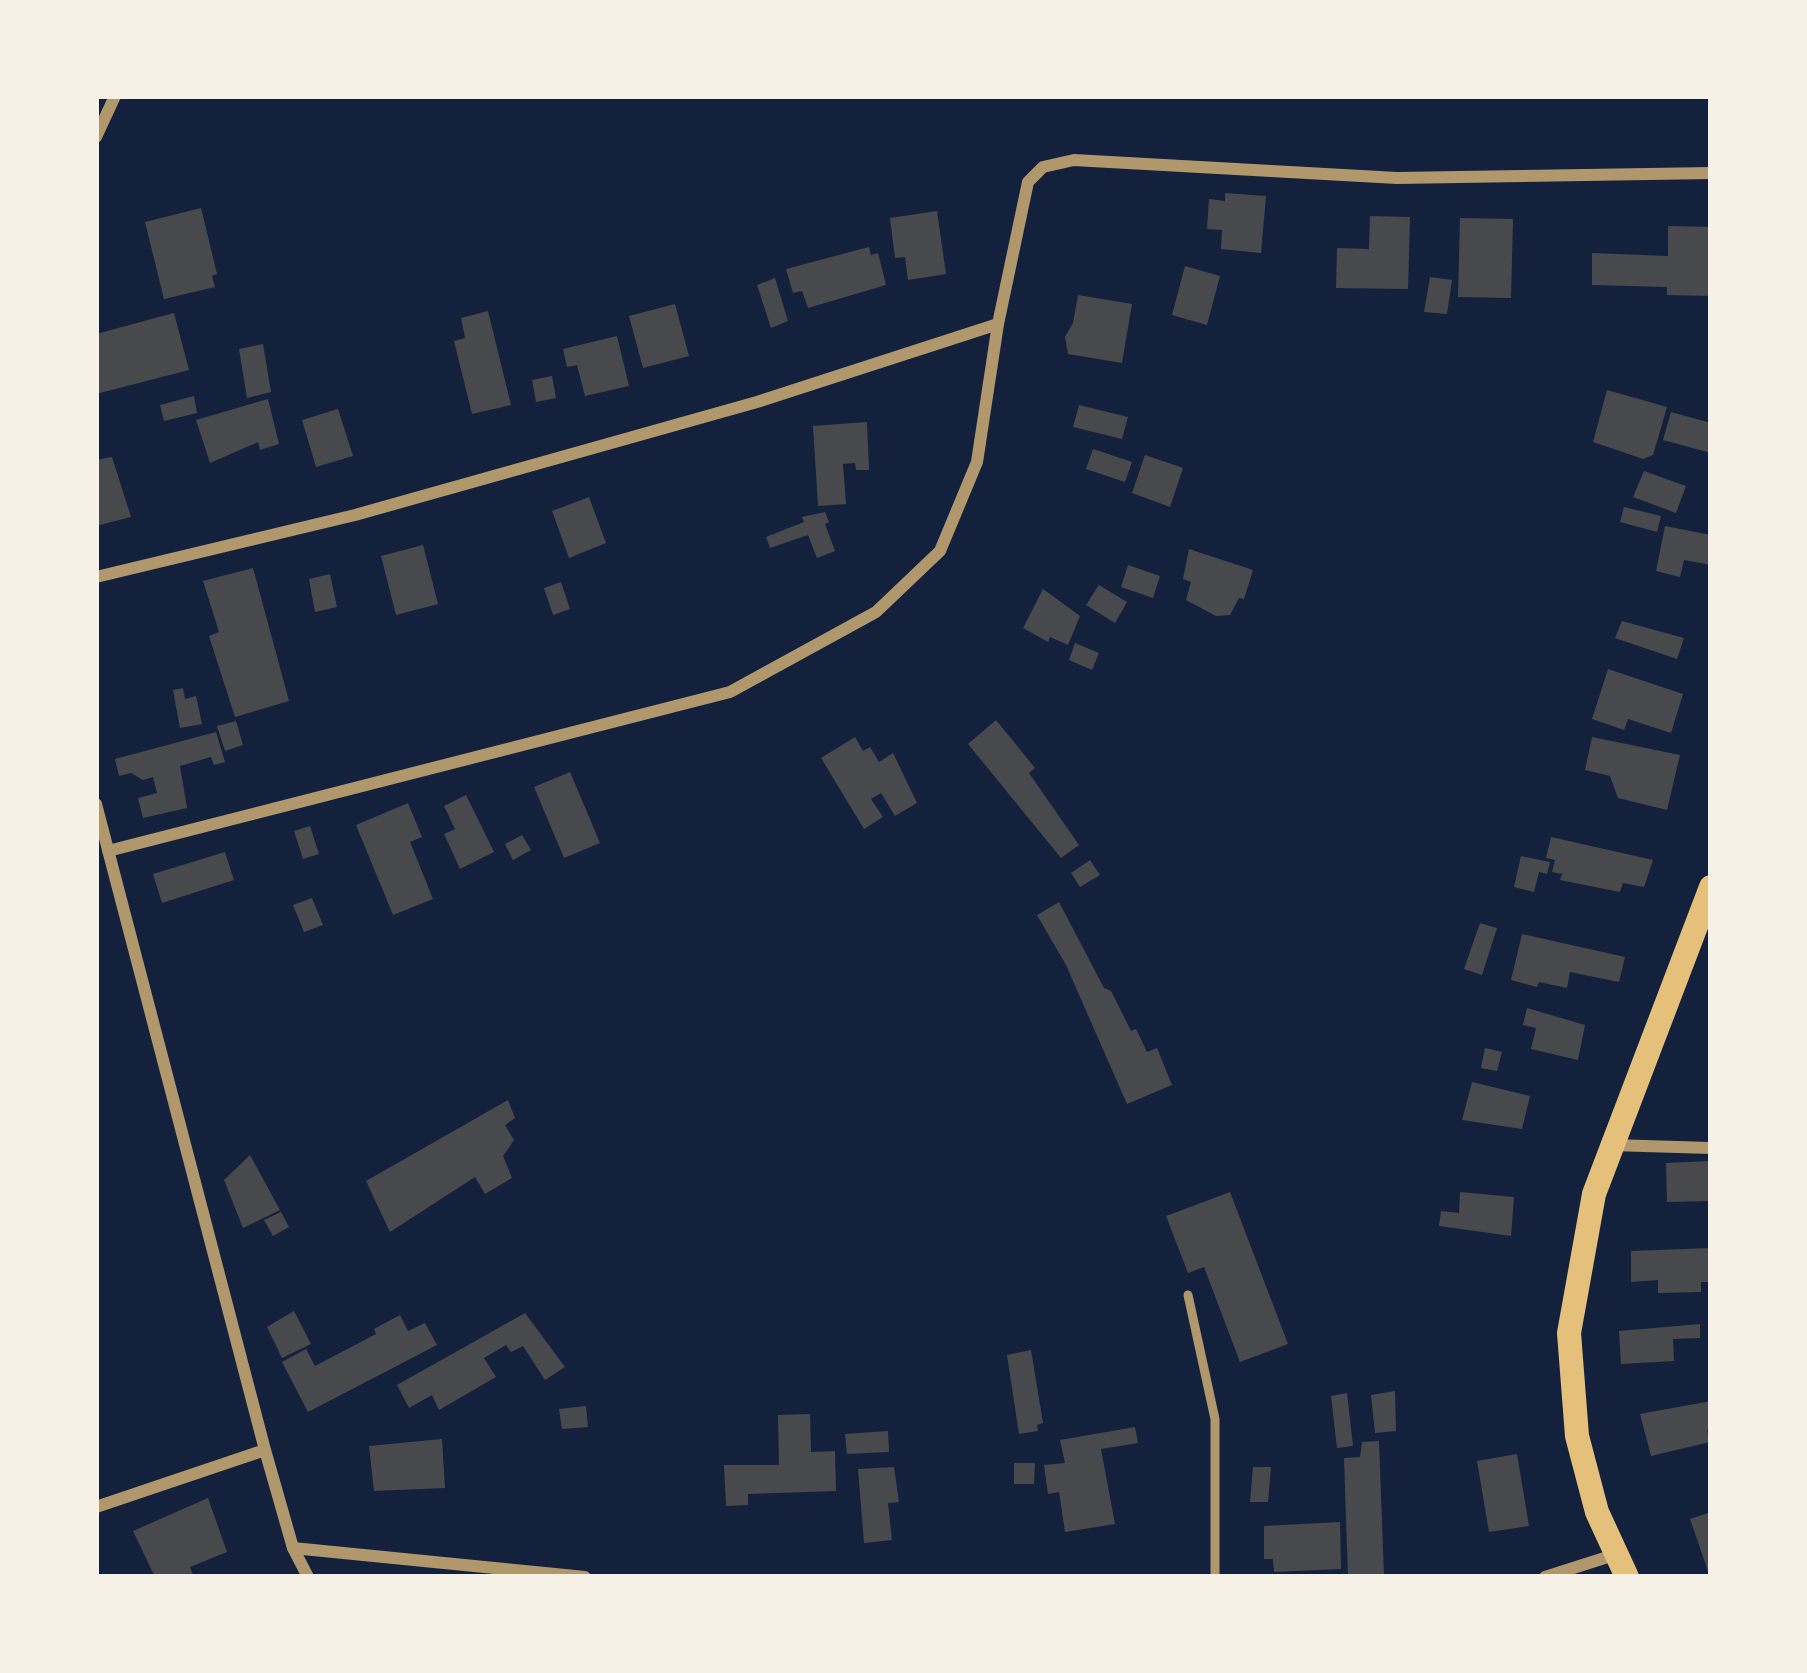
<!DOCTYPE html>
<style>
body{margin:0}
#map{position:relative;width:1807px;height:1673px;overflow:hidden;background:#14213d;font-family:"Sofia Sans Condensed",sans-serif}
canvas{display:block}
.frame{position:absolute;inset:0;border:99px solid #f6f1e7;pointer-events:none}
</style>
<div id="map">
<canvas width="1807" height="1673"></canvas>
<div class="frame"></div>
</div>
<script>
const g = document.querySelector('canvas').getContext('2d');
g.lineJoin = 'round';
function fillPath(path, color) { g.fillStyle = color; g.fill(path, 'evenodd'); }
const poly = rows => new Path2D(rows.map(r => 'M' + r).join(''));
function trace(path, color, width, dash) { g.strokeStyle = color; g.lineWidth = width; g.lineCap = dash ? 'butt' : 'round'; g.setLineDash(dash || []); g.stroke(path); }
const building = poly([
 [1225,193,1266,196,1261,253,1221,249,1222,230,1207,229,1209,199,1225,201],
 [201,208,217,274,212,276,215,287,164,299,145,222],
 [937,211,946,274,908,280,905,257,895,258,890,218],
 [1370,216,1410,217,1408,289,1336,288,1337,248,1369,249],
 [1460,218,1513,219,1511,298,1458,297],
 [1668,226,1711,227,1711,296,1667,295,1667,287,1592,285,1592,253,1668,256],
 [869,247,871,255,878,253,886,285,808,308,802,291,793,293,786,269],
 [1185,266,1220,276,1207,325,1172,315],
 [1430,277,1452,280,1447,314,1424,312],
 [775,278,788,321,771,328,757,285],
 [1078,295,1132,304,1122,363,1068,354,1065,337,1073,323],
 [675,304,689,356,643,368,629,316],
 [488,311,511,405,472,414,454,341,465,338,461,318],
 [174,313,189,370,96,394,96,334],
 [617,336,629,386,585,396,577,365,567,367,563,349],
 [263,344,271,392,247,398,239,349],
 [552,376,556,398,536,402,532,380],
 [1607,390,1667,407,1653,455,1643,459,1593,442],
 [194,396,197,413,164,421,160,405],
 [268,399,279,444,260,450,258,442,210,463,196,420],
 [1079,405,1128,417,1122,439,1073,427],
 [338,409,353,456,316,467,302,420],
 [1671,412,1711,423,1711,453,1663,440],
 [867,422,869,470,856,470,855,463,843,464,846,504,818,506,813,426],
 [1093,449,1132,462,1125,482,1086,469],
 [1145,455,1183,468,1170,507,1132,493],
 [112,457,131,517,96,526,96,460],
 [1644,471,1686,486,1676,513,1633,497],
 [589,497,606,543,569,558,552,511],
 [1624,507,1661,516,1657,532,1620,522],
 [825,512,829,522,825,524,835,551,817,558,808,535,770,548,766,537,804,522,802,517],
 [1665,526,1711,535,1711,565,1684,560,1680,577,1656,571],
 [423,545,438,604,396,615,381,556],
 [1189,549,1253,570,1244,599,1239,598,1230,615,1216,616,1186,600,1191,582,1183,579],
 [1128,565,1160,576,1153,598,1121,587],
 [253,568,289,701,235,717,209,636,219,632,203,581],
 [330,574,337,607,315,612,309,579],
 [561,582,570,609,553,615,544,588],
 [1099,585,1127,602,1115,623,1086,605],
 [1043,589,1080,616,1068,645,1050,637,1048,642,1023,628],
 [1622,621,1684,638,1677,659,1615,638],
 [1075,643,1099,653,1092,670,1069,660],
 [1608,669,1683,694,1671,733,1628,719,1624,730,1592,719],
 [183,688,185,699,196,696,202,724,180,728,173,690],
 [996,720,1035,768,1029,773,1079,845,1061,858,968,744],
 [236,721,243,745,225,751,217,726],
 [216,732,225,762,214,765,211,757,180,766,187,808,143,818,138,798,157,793,153,777,143,780,131,773,119,776,115,759],
 [855,737,863,751,870,747,879,762,893,753,917,803,895,816,881,793,871,799,883,817,864,829,821,758],
 [1592,737,1680,755,1667,810,1618,798,1610,776,1585,770],
 [570,772,600,843,564,858,534,787],
 [466,795,494,852,460,869,444,834,455,829,444,806],
 [408,803,422,837,410,842,433,899,393,915,356,825],
 [310,826,319,854,303,859,294,831],
 [522,835,531,850,513,860,505,844],
 [1551,837,1653,860,1644,887,1623,883,1620,892,1560,880,1562,874,1552,872,1555,860,1546,858],
 [225,852,234,880,162,903,153,874],
 [1521,856,1550,862,1547,874,1539,872,1534,892,1514,887],
 [1090,860,1100,875,1080,887,1071,873],
 [312,898,323,925,304,932,293,905],
 [1059,902,1104,988,1111,991,1131,1031,1136,1029,1147,1052,1157,1048,1172,1085,1127,1104,1066,965,1037,915],
 [1480,923,1497,928,1482,975,1464,969],
 [1522,934,1625,957,1619,982,1570,972,1567,988,1539,982,1537,987,1511,980],
 [1527,1008,1585,1025,1578,1060,1531,1049,1536,1028,1523,1025],
 [1485,1048,1502,1052,1497,1071,1481,1068],
 [1472,1082,1530,1096,1522,1129,1462,1120],
 [508,1100,515,1118,505,1125,514,1140,503,1156,512,1178,485,1194,475,1177,390,1232,366,1181],
 [250,1155,280,1210,243,1228,224,1180],
 [1711,1161,1711,1201,1667,1202,1666,1163],
 [1230,1192,1288,1344,1240,1362,1204,1267,1188,1273,1166,1216],
 [1460,1192,1514,1197,1511,1236,1439,1226,1441,1211,1459,1213],
 [281,1212,289,1227,273,1236,264,1220],
 [1711,1248,1711,1282,1701,1282,1701,1292,1658,1293,1658,1280,1631,1282,1631,1251],
 [294,1311,311,1344,282,1358,267,1327],
 [525,1313,565,1367,545,1380,523,1346,511,1352,506,1345,484,1358,496,1377,439,1410,432,1395,409,1408,397,1385],
 [400,1315,408,1331,425,1323,437,1345,308,1412,282,1362,306,1349,315,1366,376,1334,374,1329],
 [1700,1324,1700,1338,1673,1339,1674,1361,1621,1364,1619,1331],
 [1031,1350,1043,1423,1037,1425,1038,1431,1019,1434,1007,1355],
 [1395,1391,1396,1431,1375,1433,1371,1395],
 [1347,1393,1353,1446,1337,1448,1331,1396],
 [1711,1401,1711,1429,1707,1430,1710,1442,1651,1456,1640,1414],
 [586,1406,588,1427,562,1429,559,1409],
 [810,1414,811,1452,835,1451,836,1491,748,1494,748,1505,726,1506,724,1465,779,1465,778,1415],
 [1135,1427,1138,1443,1101,1449,1115,1524,1065,1532,1059,1492,1048,1494,1044,1465,1065,1463,1060,1440],
 [888,1431,889,1452,847,1454,845,1434],
 [442,1439,445,1488,374,1491,369,1446],
 [1379,1441,1384,1577,1348,1577,1344,1458,1360,1457,1362,1442],
 [1517,1454,1529,1526,1489,1532,1477,1461],
 [1014,1463,1035,1463,1034,1484,1014,1484],
 [894,1467,899,1502,888,1503,892,1540,864,1543,858,1469],
 [1253,1467,1271,1467,1268,1502,1250,1502],
 [208,1498,227,1552,190,1567,194,1577,155,1577,133,1531],
 [1711,1512,1711,1577,1710,1577,1690,1519],
 [1340,1522,1341,1569,1274,1572,1273,1559,1264,1559,1264,1526]
]);
const service = poly([
 [1188,1295,1215,1419,1215,1577]
]);
const minor = poly([
 [96,137,115,96],
 [96,577,355,515,757,402,998,324],
 [96,804,265,1450,293,1548,308,1577],
 [108,851,730,692,876,612,940,551,977,462,998,324,1028,182,1043,167,1074,160,1397,178,1711,173],
 [1611,1145,1711,1148],
 [96,1507,265,1450],
 [293,1548,585,1577],
 [1545,1577,1614,1555]
]);
const secondary = poly([
 [1627,1577,1597,1512,1577,1436,1569,1333,1594,1194,1711,887]
]);
fillPath(building, '#48494c');
trace(service, '#b1986c', 9);
trace(minor, '#b1986c', 12);
trace(secondary, '#e5c07b', 24);
</script>
